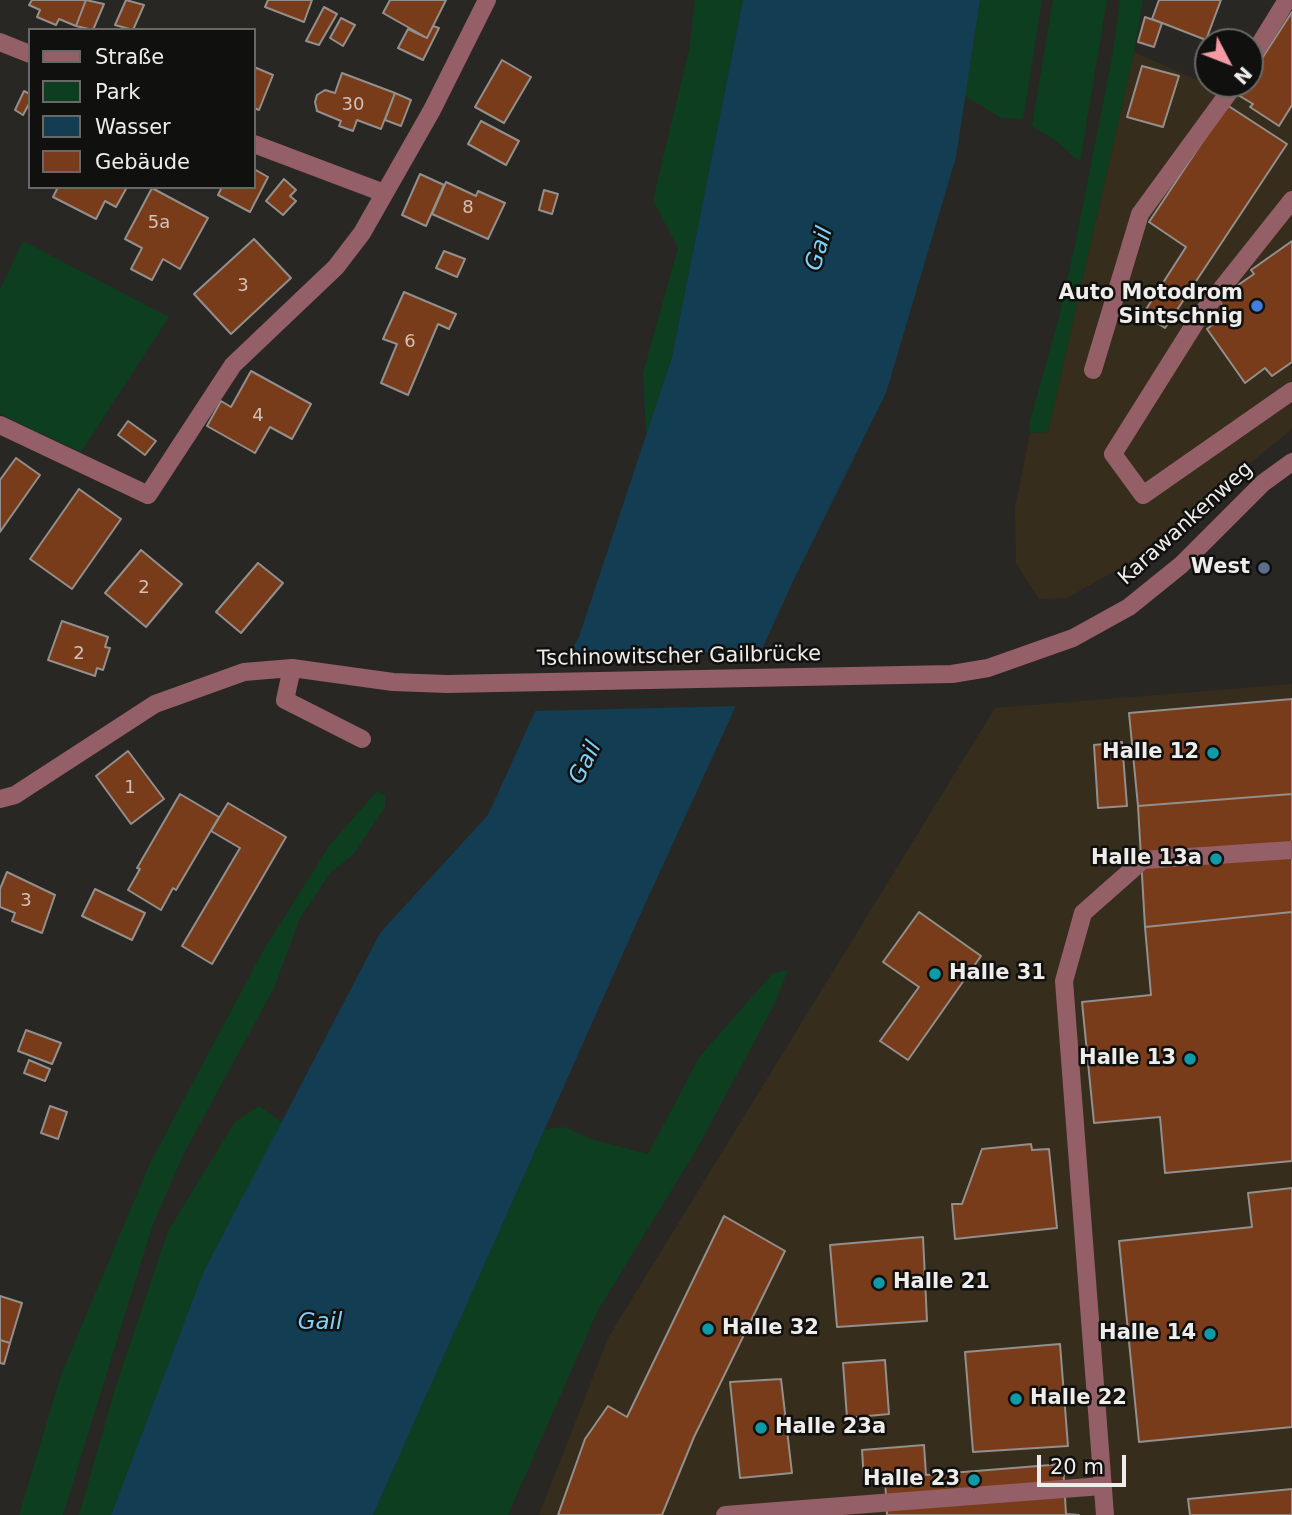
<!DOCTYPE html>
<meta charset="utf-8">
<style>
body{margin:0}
#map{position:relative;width:1292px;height:1515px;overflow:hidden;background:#282723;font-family:"DejaVu Sans",sans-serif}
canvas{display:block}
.legend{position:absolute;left:28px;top:28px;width:228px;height:161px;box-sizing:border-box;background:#10100e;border:2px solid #696866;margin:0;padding:9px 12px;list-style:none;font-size:21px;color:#eeedea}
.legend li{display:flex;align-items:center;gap:14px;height:35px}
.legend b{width:35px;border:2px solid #696866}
.north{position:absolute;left:1194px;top:28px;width:70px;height:70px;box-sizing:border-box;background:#10100e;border:2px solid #696866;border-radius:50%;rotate:132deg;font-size:19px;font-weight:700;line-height:28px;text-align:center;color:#eeedea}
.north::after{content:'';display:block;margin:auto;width:24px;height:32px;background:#f49aa3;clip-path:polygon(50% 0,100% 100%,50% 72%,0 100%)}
.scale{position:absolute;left:1037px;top:1455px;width:89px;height:32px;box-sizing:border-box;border:4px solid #eeedea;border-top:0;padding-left:9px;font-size:21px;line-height:24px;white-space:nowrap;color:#eeedea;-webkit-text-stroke:5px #10100e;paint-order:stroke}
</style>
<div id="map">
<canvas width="1292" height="1515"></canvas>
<ul class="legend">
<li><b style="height:9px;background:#945f66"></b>Straße</li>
<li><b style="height:19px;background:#0e3e20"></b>Park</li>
<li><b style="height:19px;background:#133d52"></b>Wasser</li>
<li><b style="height:19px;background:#793c1a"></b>Gebäude</li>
</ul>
<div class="north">N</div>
<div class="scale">20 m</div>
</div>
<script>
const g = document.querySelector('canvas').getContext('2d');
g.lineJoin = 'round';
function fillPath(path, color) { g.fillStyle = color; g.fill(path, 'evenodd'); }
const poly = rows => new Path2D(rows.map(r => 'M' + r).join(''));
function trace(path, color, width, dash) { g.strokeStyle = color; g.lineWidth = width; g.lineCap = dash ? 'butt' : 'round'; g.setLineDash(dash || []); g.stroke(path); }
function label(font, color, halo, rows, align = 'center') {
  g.font = font + ' "DejaVu Sans",sans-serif'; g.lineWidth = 5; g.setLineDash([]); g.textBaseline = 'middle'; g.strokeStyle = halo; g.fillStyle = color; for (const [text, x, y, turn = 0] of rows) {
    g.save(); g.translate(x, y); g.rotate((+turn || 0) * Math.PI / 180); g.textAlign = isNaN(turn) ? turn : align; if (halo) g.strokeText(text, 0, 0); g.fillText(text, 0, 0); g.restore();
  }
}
const industrial = poly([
 [1276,0,1292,0,1292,429,1124,566,1067,598,1039,599,1016,563,1015,508,1030,433,1048,432,1134,52,1224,92,1229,84,1250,84,1250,47],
 [1292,684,1292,1515,539,1515,609,1336,995,708]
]);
const green = poly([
 [695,0,743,0,672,357,646,437,643,373,678,248,653,200,689,50],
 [980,0,1042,0,1023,120,1000,117,965,96],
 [1053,0,1107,0,1080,162,1055,140,1032,126],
 [1120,0,1143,0,1134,52,1048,432,1030,433,1029,424,1058,321,1076,240,1112,58],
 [23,241,169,317,81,452,0,414,0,289],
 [377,791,385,796,385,807,353,855,330,873,300,918,274,988,184,1153,152,1227,63,1515,19,1515,61,1375,150,1163,263,951,329,846],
 [788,970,775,1003,698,1147,598,1310,508,1515,373,1515,545,1129,564,1127,591,1139,648,1154,700,1056,773,973],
 [259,1106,282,1122,203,1273,111,1515,79,1515,115,1389,168,1231,235,1122]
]);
const water = poly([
 [743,0,980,0,956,157,886,393,795,577,641,913,373,1515,111,1515,203,1273,380,933,488,815,538,705,579,637,672,357]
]);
const pier = poly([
 [765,651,739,706,531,711,564,656]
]);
const building = poly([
 [32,0,86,0,76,26,59,19,56,25,37,17,40,10,29,5,32,0],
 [86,0,104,4,93,30,76,26,86,0],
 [126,0,144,5,133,30,115,25,126,0],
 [268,0,312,0,304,22,265,7,268,0],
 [390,0,446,0,427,38,383,13,390,0],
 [1159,0,1221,0,1206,40,1152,19,1159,0],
 [324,7,337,14,319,45,306,41,324,7],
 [1292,12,1292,105,1279,126,1250,107,1253,104,1238,95,1245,84,1250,84,1250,77,1292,12],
 [1145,17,1162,23,1154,47,1138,42,1145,17],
 [341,18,355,25,343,46,330,38,341,18],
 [433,26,439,28,423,60,398,48,408,29,427,38,433,26],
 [502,60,531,77,504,123,475,107,502,60],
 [1142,66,1179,76,1163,127,1127,117,1142,66],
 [254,67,273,75,259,110,254,108,254,67],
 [342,73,395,93,381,129,357,120,353,131,339,126,341,121,317,111,315,102,317,95,325,90,335,93,342,73],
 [24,91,30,94,30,102,23,115,15,110,24,91],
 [395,93,411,100,401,126,385,120,395,93],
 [1227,105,1287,144,1165,328,1143,314,1186,247,1149,222,1227,105],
 [481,121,519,141,506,165,468,144,481,121],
 [254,169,268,177,250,212,218,195,222,187,254,187,254,169],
 [420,174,444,185,426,226,402,215,420,174],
 [284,179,296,190,290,196,296,201,283,215,266,201,284,179],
 [446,182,476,196,478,191,505,203,488,239,432,214,446,182],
 [58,187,127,187,116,207,105,201,96,219,53,197,58,187],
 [152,188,208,218,180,269,163,259,152,280,131,269,142,248,125,239,152,188],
 [544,190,558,194,552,214,539,210,544,190],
 [254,239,291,278,231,334,194,294,254,239],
 [1292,241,1292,362,1272,376,1265,368,1245,383,1207,329,1227,313,1218,299,1254,274,1251,270,1292,241],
 [444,251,465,259,457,277,436,268,444,251],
 [404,292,456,314,449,329,438,324,408,395,381,383,397,344,383,339,404,292],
 [251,371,311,404,292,439,270,427,255,453,207,426,221,401,231,407,251,371],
 [128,421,156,441,145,455,118,435,128,421],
 [16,458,40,475,0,532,0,480,16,458],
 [79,489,121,519,72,589,30,559,79,489],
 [141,550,182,584,146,627,105,593,141,550],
 [258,563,283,583,241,633,216,612,258,563],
 [62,621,108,637,105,647,110,648,103,670,97,668,95,676,48,660,62,621],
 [1292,699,1292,794,1138,806,1129,713,1292,699],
 [1122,742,1127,806,1098,808,1094,745,1122,742],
 [128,751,164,799,131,824,96,776,128,751],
 [180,794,219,817,176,890,173,888,161,910,128,890,140,869,137,868,180,794],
 [1292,794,1292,912,1145,927,1138,806,1292,794],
 [228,803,286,837,212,964,182,946,240,848,211,831,228,803],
 [7,872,55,895,42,933,12,921,15,913,0,907,0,889,7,872],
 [95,889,145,913,132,940,82,916,95,889],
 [919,912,981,956,908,1060,880,1041,919,987,883,962,919,912],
 [1292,912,1292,1161,1165,1173,1160,1117,1094,1123,1082,1002,1151,995,1145,927,1292,912],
 [26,1030,61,1043,52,1064,18,1051,26,1030],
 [29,1060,50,1069,45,1081,24,1073,29,1060],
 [50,1106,67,1112,58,1139,41,1133,50,1106],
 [1031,1144,1032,1150,1049,1149,1057,1228,955,1239,952,1204,962,1204,982,1149,1031,1144],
 [1292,1188,1292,1427,1139,1442,1119,1241,1252,1227,1248,1193,1292,1188],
 [724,1216,785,1251,694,1437,662,1515,558,1515,585,1439,608,1406,627,1417,724,1216],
 [923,1237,927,1321,837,1327,830,1245,923,1237],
 [0,1296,22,1303,10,1343,0,1340,0,1296],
 [0,1340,10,1343,4,1364,0,1363,0,1340],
 [1060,1344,1068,1446,973,1452,965,1352,1060,1344],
 [885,1360,889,1414,847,1418,843,1363,885,1360],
 [781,1379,792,1473,740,1478,730,1382,781,1379],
 [924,1445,926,1475,1063,1464,1066,1514,1079,1515,887,1515,885,1479,864,1481,862,1450,924,1445],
 [1292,1489,1292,1515,1190,1515,1188,1499,1292,1489]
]);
const minor = poly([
 [0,42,30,54],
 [1250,60,1287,0],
 [254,144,384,193],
 [1292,200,1199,317,1113,454,1143,495,1292,391],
 [1093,370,1140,214,1235,84],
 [0,425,148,495,233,365,336,267,362,233,432,110,487,0],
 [292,668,285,700,362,739],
 [0,799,15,795,155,704,244,672,292,668,393,682,447,684,952,674,988,668,1073,638,1129,607,1181,565,1263,483,1292,462],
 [725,1515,1102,1486],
 [1105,1515,1064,981,1083,913,1143,860,1292,850]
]);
const markers = [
 [1257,306,7,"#3f7fe0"],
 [1264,568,7,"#5c6f8a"],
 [1213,753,7,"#0f9aa8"],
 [1216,859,7,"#0f9aa8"],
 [935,974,7,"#0f9aa8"],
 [1190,1059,7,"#0f9aa8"],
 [879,1283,7,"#0f9aa8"],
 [708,1329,7,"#0f9aa8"],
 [1210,1334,7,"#0f9aa8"],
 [1016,1399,7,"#0f9aa8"],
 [761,1428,7,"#0f9aa8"],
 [974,1480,7,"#0f9aa8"]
];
const numberNames = [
 ["30",353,105],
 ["8",468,208],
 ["5a",159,223],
 ["3",243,286],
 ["6",410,342],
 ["4",258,416],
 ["2",144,588],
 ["2",79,654],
 ["1",130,788],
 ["3",26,901]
];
const poiNames = [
 ["Auto Motodrom",1243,294],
 ["Sintschnig",1243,318],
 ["West",1250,568],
 ["Halle 12",1199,753],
 ["Halle 13a",1202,859],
 ["Halle 31",949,974,"left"],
 ["Halle 13",1176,1059],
 ["Halle 21",893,1283,"left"],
 ["Halle 32",722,1329,"left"],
 ["Halle 14",1196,1334],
 ["Halle 22",1030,1399,"left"],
 ["Halle 23a",775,1428,"left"],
 ["Halle 23",960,1480]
];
const streetNames = [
 ["Karawankenweg",1186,524,-42],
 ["Tschinowitscher Gailbrücke",679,657,-1]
];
const waterNames = [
 ["Gail",820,249,-73],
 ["Gail",586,763,-63],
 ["Gail",320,1323]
];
fillPath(industrial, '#362d1d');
fillPath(green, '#0e3e20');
fillPath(water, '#133d52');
fillPath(pier, '#282723');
fillPath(building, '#793c1a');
trace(building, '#938f8c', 2);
trace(minor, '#945f66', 18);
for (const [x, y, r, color] of markers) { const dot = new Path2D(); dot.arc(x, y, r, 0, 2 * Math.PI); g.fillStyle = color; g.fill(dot); trace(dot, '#10100e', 2.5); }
label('18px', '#d1c1b6', null, numberNames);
label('bold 21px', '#eeedea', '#10100e', poiNames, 'right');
label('21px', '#eeedea', '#10100e', streetNames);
label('italic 23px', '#7ed1fd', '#10100e', waterNames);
</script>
